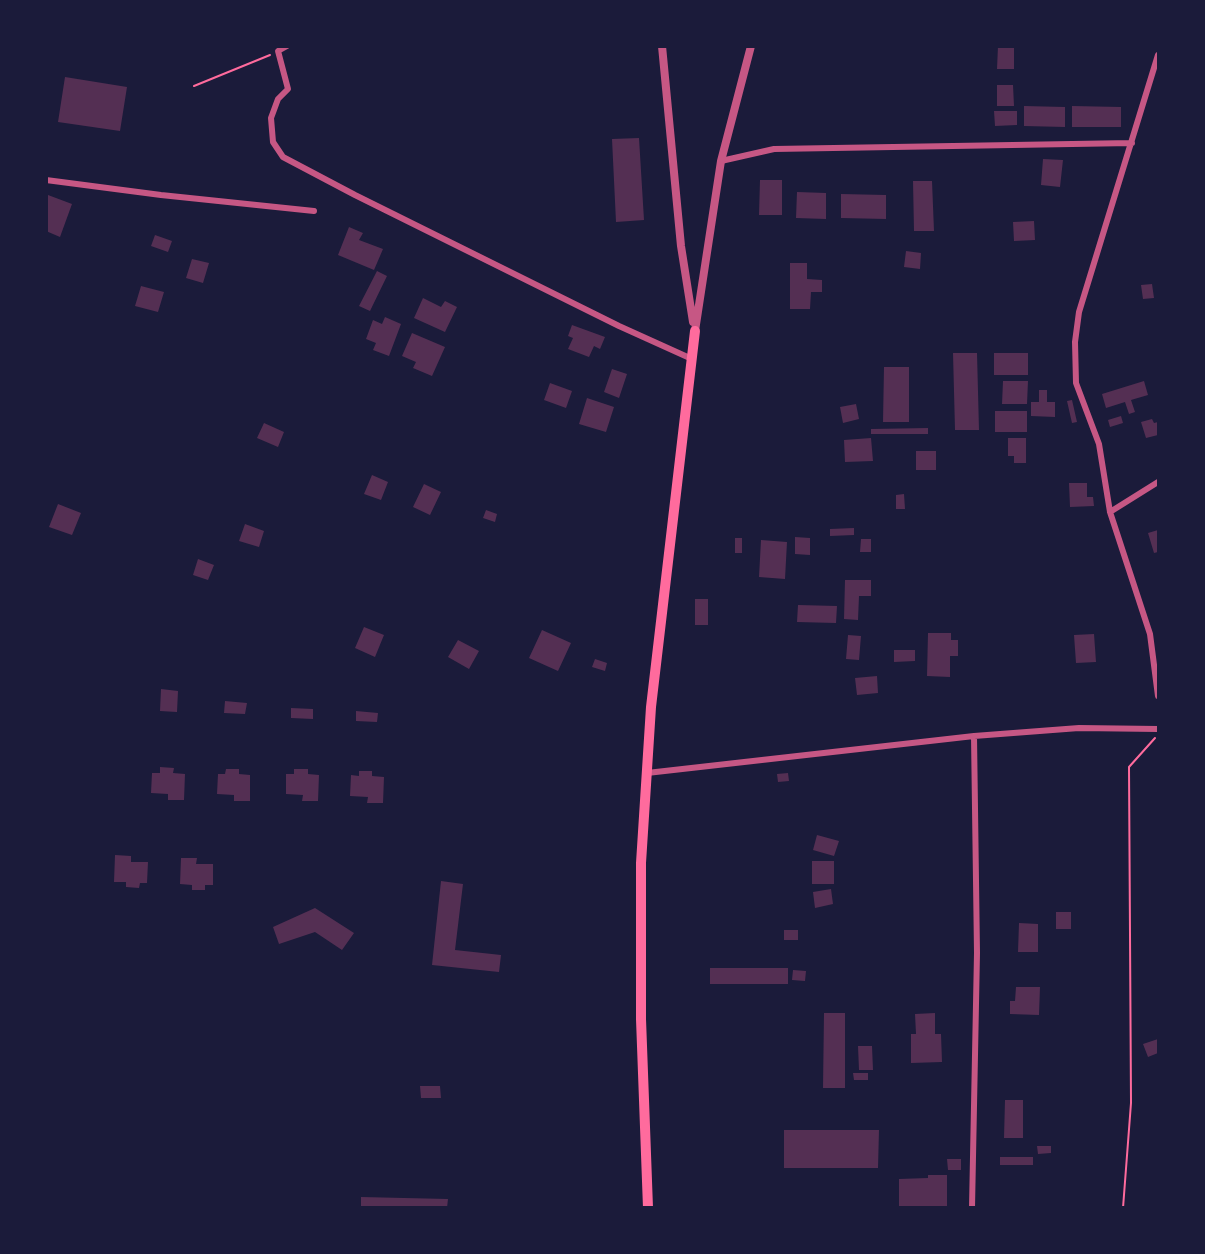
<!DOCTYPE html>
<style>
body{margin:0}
#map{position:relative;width:1205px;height:1254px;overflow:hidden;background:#1b1b3a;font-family:"DejaVu Sans",sans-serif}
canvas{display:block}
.frame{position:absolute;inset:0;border:48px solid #1b1b3a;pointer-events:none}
</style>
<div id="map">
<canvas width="1205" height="1254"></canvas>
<div class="frame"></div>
</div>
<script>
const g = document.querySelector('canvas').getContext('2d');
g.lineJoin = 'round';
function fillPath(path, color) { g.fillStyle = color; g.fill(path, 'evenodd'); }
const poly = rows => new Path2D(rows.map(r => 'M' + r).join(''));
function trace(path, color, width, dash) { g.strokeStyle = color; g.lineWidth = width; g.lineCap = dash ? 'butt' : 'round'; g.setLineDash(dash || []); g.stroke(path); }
const building = poly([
 [998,46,1014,46,1014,69,997,69],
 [65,77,127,87,120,131,58,122],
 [997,85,1013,85,1014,106,997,106],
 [1024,106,1065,107,1065,127,1024,126],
 [1072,106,1121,107,1121,127,1072,127],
 [994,111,1017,111,1017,125,995,126],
 [639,138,644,220,616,222,612,139],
 [1043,159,1063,160,1060,187,1041,185],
 [760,180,782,180,782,215,759,215],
 [913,181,932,181,934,231,914,231],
 [797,192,826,193,826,219,796,218],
 [841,194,886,195,886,219,841,218],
 [48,195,72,204,60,237,46,231,46,199],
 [1034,221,1035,240,1014,241,1013,222],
 [349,227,363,233,359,240,383,249,374,270,338,255],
 [155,235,172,241,168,252,151,246],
 [906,251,921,253,920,269,904,267],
 [192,259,209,263,203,283,186,278],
 [790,263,807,263,807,279,822,280,822,292,811,292,810,309,790,309],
 [377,271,387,276,370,311,359,306],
 [1152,284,1154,298,1143,299,1141,285],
 [141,286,164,292,158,312,135,306],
 [423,298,441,307,445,301,457,307,445,332,414,318],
 [385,317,401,324,389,356,373,350,376,343,366,339,373,320,382,324],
 [572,325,605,337,600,349,594,346,589,357,568,349,573,338,568,336],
 [412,333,445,347,432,376,413,368,416,362,402,356],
 [953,353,977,353,979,430,955,430],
 [994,353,1028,353,1028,375,994,375],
 [884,367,909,367,909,422,883,422],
 [612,369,627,374,619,398,604,392],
 [1003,381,1028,381,1027,404,1002,404],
 [1144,381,1148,395,1131,400,1135,412,1129,414,1125,402,1106,408,1102,394],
 [550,383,572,391,566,408,544,400],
 [1039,390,1047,390,1047,402,1055,402,1055,417,1031,416,1031,402,1039,402],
 [587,398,614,407,606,432,579,424],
 [1072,400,1077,422,1072,423,1067,401],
 [856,404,859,419,843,423,840,407],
 [995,411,1027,411,1027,432,995,432],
 [1121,416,1123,423,1110,427,1108,420],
 [1152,419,1154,423,1158,422,1158,435,1146,438,1141,422],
 [264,423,284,432,278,447,257,438],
 [928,428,928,434,871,434,871,429],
 [871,438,873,461,845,462,844,440],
 [1008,438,1026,438,1026,463,1014,463,1014,456,1008,456],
 [916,451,936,451,936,470,916,470],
 [372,475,388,482,381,500,364,494],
 [1069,483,1087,483,1087,497,1093,497,1094,506,1070,507],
 [424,484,441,492,430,515,413,507],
 [904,494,905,509,896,509,896,495],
 [58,504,81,513,72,535,49,527],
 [486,510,497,514,495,522,483,518],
 [245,524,264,531,259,547,239,541],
 [854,528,854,535,830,536,830,529],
 [1158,530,1158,552,1154,553,1148,533],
 [795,537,810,538,810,555,795,554],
 [735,538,742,538,742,553,735,553],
 [861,539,871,539,871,552,860,552],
 [761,540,787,542,785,579,759,577],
 [198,559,214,565,208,580,193,575],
 [845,580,871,580,871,596,859,596,858,620,844,619],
 [695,599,708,599,708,625,695,625],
 [798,605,837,606,836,623,797,622],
 [364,627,384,635,375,657,355,648],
 [542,630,571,643,558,671,529,658],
 [928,633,951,633,951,640,958,640,958,656,950,656,950,677,927,676],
 [1094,634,1096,662,1076,663,1074,635],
 [848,635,861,636,859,660,846,659],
 [458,640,479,651,469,669,448,657],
 [894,650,915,650,915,661,894,662],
 [595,659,607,663,605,671,592,667],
 [877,676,878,693,857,695,855,678],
 [161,689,178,691,177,712,160,711],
 [225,701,247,703,245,714,224,713],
 [291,708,313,709,313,719,291,718],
 [356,711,378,713,377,722,356,721],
 [160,767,174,768,173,773,185,774,184,800,168,800,168,794,151,793,152,773,160,773],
 [226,769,239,769,239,774,250,775,250,801,234,801,234,795,217,794,218,774,225,774],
 [294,769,308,769,308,774,319,775,318,801,302,801,303,795,286,794,286,774,294,774],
 [359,771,372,771,372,776,384,777,383,803,367,803,368,797,350,796,351,775,359,776],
 [788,773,789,781,778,782,777,774],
 [817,835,839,841,834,856,813,850],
 [115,855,131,856,131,862,148,862,147,883,140,883,139,888,126,887,126,882,114,882],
 [181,858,197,858,196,864,213,864,213,885,205,885,205,890,192,890,192,885,180,884],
 [812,861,834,861,834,884,812,884],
 [441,881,463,884,455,950,501,955,499,972,432,965],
 [831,889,833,904,815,908,813,892],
 [315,908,354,933,342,950,315,932,279,944,273,927],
 [1056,912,1071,912,1071,929,1056,929],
 [1019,923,1038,924,1038,952,1018,952],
 [784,930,798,930,798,940,784,940],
 [710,968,788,968,788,984,710,984],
 [793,970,806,971,805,981,792,980],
 [1016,987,1040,987,1039,1015,1010,1014,1010,1001,1015,1001],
 [824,1013,845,1013,845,1088,823,1088],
 [935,1013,935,1034,941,1034,942,1062,911,1063,911,1034,916,1034,915,1014],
 [1158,1039,1158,1053,1148,1057,1143,1044],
 [858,1046,872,1046,873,1070,859,1070],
 [853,1073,868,1073,868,1080,854,1080],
 [420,1086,440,1086,441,1098,421,1098],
 [1005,1100,1023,1100,1023,1138,1004,1138],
 [784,1130,879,1130,878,1168,784,1168],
 [1037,1146,1051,1146,1051,1153,1038,1154],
 [1000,1157,1033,1157,1033,1165,1000,1165],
 [947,1159,961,1159,961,1170,948,1170],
 [928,1175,947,1175,947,1208,899,1208,899,1179,928,1178],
 [361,1197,448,1199,447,1208,361,1208]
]);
const path = poly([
 [194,86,270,55],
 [1123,1208,1131,1103,1129,767,1155,738]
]);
const minor = poly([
 [287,46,278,51,288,89,278,99,271,118,273,142,283,157,355,195,619,326,692,359],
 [1158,55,1079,312,1075,342,1076,383,1099,444,1110,512,1150,634,1158,696],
 [721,161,774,149,1132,143],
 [46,180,161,195,314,211],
 [1110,512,1158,482],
 [647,773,974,736,1079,728,1158,729],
 [972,1208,977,953,974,736]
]);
const tertiary = poly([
 [662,46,681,246,693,322],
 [695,331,721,161,751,46]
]);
const trunk = poly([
 [648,1208,641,1019,641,863,651,707,695,331]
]);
fillPath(building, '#542f53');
trace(path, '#ff6b9d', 2);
trace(minor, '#c65784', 6);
trace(tertiary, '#c65784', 8);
trace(trunk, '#ff6b9d', 10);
</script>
